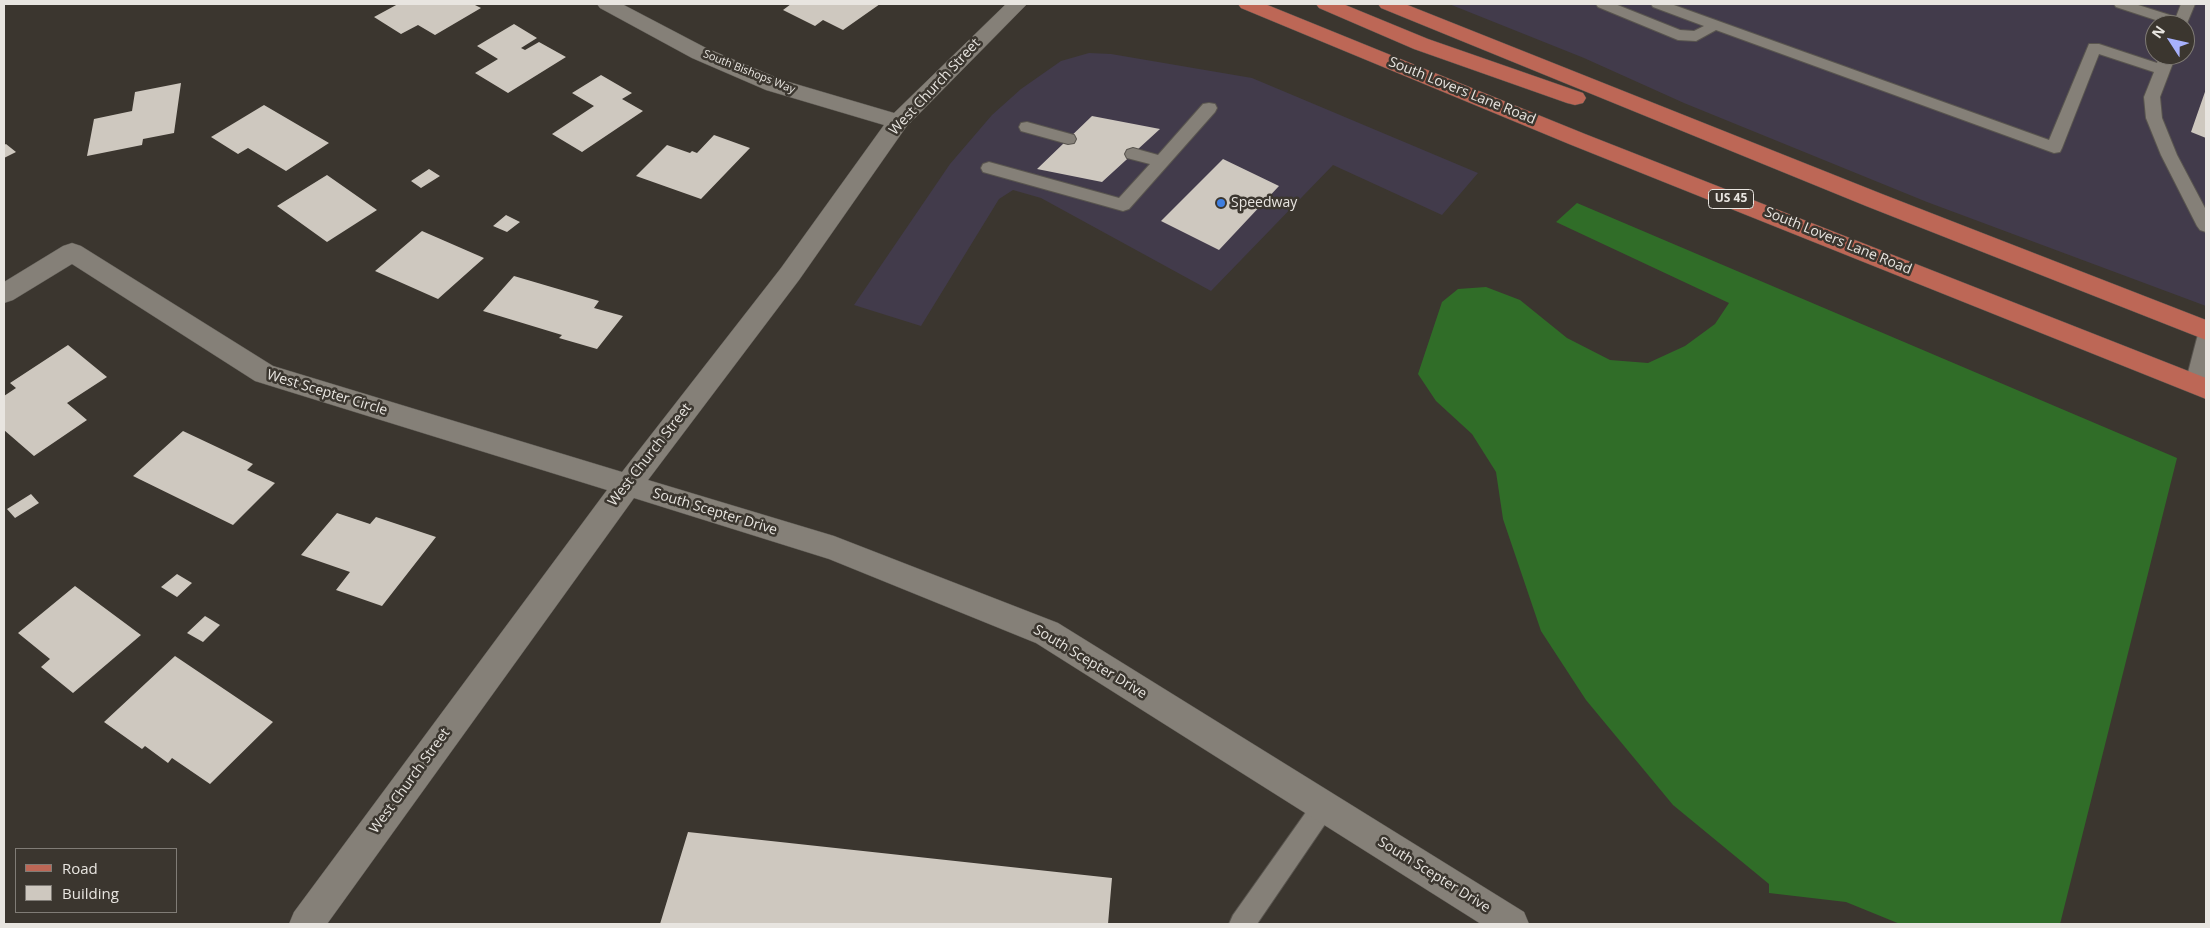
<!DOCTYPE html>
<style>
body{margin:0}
#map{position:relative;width:2210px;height:928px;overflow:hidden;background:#3b362f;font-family:"Open Sans",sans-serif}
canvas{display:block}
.frame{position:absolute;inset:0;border:5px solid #e8e5e0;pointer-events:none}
.legend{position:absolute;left:15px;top:848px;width:162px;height:65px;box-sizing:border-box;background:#3b362f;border:1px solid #807c76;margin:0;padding:6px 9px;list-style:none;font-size:15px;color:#e8e5e0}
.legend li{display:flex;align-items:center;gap:10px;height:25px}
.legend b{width:25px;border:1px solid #807c76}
.north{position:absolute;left:2145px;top:15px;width:50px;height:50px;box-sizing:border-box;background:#3b362f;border:1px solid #807c76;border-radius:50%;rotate:305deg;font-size:14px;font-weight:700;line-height:20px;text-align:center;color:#e8e5e0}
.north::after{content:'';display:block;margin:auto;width:18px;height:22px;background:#a7b1fc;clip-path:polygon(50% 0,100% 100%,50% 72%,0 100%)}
</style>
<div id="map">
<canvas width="2210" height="928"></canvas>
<div class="frame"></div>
<ul class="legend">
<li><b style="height:6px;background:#bd6756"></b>Road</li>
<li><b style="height:14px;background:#cec8bf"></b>Building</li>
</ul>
<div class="north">N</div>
</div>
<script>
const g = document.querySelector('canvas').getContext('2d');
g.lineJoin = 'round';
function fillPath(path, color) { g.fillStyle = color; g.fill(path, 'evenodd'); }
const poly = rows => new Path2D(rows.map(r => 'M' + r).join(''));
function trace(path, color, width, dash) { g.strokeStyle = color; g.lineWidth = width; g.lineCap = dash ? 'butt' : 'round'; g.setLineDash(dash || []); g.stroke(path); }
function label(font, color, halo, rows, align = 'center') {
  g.font = font + ' "Open Sans",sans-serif'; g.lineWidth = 5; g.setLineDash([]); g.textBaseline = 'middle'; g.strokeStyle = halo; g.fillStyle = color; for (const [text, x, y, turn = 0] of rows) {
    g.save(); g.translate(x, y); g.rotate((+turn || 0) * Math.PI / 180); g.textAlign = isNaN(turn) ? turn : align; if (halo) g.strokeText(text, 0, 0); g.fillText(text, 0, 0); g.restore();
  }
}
const commercial = poly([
 [1449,4,2206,4,2206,306,1927,202,1684,103,1584,58],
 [2155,25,2185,25,2185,55,2155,55],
 [1089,53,1111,54,1252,78,1478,173,1442,215,1333,165,1211,291,1041,198,1013,190,999,199,921,326,854,305,950,164,992,115,1021,89,1061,61]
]);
const forest = poly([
 [1577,203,2177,458,2060,924,1900,924,1846,902,1769,893,1769,884,1673,805,1586,700,1541,631,1503,519,1496,472,1472,434,1436,401,1418,374,1442,302,1458,289,1486,287,1520,300,1567,338,1610,360,1648,363,1685,346,1715,324,1729,303,1556,222]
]);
const building = poly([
 [398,4,473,4,481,8,435,35,418,25,401,34,374,17],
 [791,4,880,4,843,30,823,20,815,26,783,10],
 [514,24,537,38,521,48,525,50,539,42,566,57,508,93,475,73,498,59,477,46],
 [601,75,632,93,622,99,643,111,582,152,552,134,594,106,572,93],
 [181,83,174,133,143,139,142,145,87,156,94,119,132,111,135,92],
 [2206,89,2206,138,2191,132],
 [264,105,329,143,286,171,248,148,238,154,211,137],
 [1092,116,1160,129,1102,182,1037,169],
 [714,135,750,148,701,199,636,176,667,145,690,153,692,151,697,153],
 [6,144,16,152,4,158,4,145],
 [1223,159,1279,186,1219,250,1161,221],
 [429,169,440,176,421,188,411,181],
 [327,175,377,210,327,242,277,206],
 [506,215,520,222,507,232,493,226],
 [422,231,484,258,438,299,375,271],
 [514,276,599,301,594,308,623,316,597,349,559,338,562,335,483,311],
 [68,345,107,377,67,403,87,420,34,456,4,430,4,396,16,388,10,383],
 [183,431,253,464,247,470,275,483,233,525,133,476],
 [31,494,39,503,15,518,7,509],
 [337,513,370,524,376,517,436,537,382,606,336,590,350,572,301,555],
 [177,574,192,583,177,597,161,587],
 [75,586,141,635,73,693,41,667,50,659,18,633],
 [205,616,220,625,203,642,187,633],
 [175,656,273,722,210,784,172,758,168,763,145,746,142,749,104,722],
 [688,832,1112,878,1108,924,660,924]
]);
const service = poly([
 [1596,4,1615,4,1680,30,1694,31,1704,26,1653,7,1651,4,1671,4,2049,140,2089,44,2099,44,2157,63,2160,55,2176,55,2160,97,2162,118,2177,155,2206,210,2206,232,2200,230,2197,226,2161,155,2146,118,2144,97,2154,72,2099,54,2062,148,2060,152,2054,153,1716,30,1696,41,1678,40,1598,7,1596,4],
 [2114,4,2135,4,2176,17,2181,4,2195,4,2185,28,2185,25,2171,25,2116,7,2114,4],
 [1209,103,1215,104,1217,108,1215,112,1129,209,1123,211,983,172,981,168,983,164,989,162,1119,198,1150,164,1127,158,1125,154,1127,150,1133,148,1158,155,1203,104,1209,103],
 [1027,122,1074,135,1076,139,1074,143,1068,144,1021,131,1019,127,1021,123,1027,122],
 [2206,331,2206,377,2202,389,2195,391,2188,389,2185,384,2197,338,2199,333,2206,331],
 [1324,794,1332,798,1336,806,1332,814,1257,924,1229,924,1233,915,1316,798,1324,794]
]);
const minor = poly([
 [597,4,622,4,706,48,782,80,894,113,1006,4,1027,4,906,127,799,280,648,480,834,536,1058,623,1524,912,1529,924,1481,924,1036,643,829,559,634,498,327,924,289,924,294,912,607,490,255,381,72,264,13,300,4,303,4,282,63,246,72,243,81,246,273,366,622,472,781,268,884,125,766,90,692,58,600,8,597,4]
]);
const primary = poly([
 [1238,4,1265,4,1585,134,2206,378,2206,399,1569,144,1241,8,1238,4],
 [1316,4,1343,4,1428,39,1583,93,1586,98,1583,103,1575,105,1567,103,1414,49,1319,8,1316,4],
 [1378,4,1405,4,1882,194,2206,320,2206,340,1866,206,1381,8,1378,4]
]);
const markers = [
 [1221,203,5,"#3f7fe0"]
];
const farStreetnames = [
 ["South Bishops Way",749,72,22]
];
const shields = [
 [1731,199,45]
];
const shieldNames = [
 ["US 45",1731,199]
];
const streetNames = [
 ["West Church Street",935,87,-47],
 ["South Lovers Lane Road",1462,91,22],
 ["South Lovers Lane Road",1838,241,22],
 ["West Scepter Circle",327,393,17],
 ["West Church Street",650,455,-52],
 ["South Scepter Drive",715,512,17],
 ["South Scepter Drive",1090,662,31],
 ["West Church Street",410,781,-54],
 ["South Scepter Drive",1434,875,32]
];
const poiNames = [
 ["Speedway",1231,203]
];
fillPath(commercial, '#423b4b');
fillPath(forest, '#306d28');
fillPath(building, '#cec8bf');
trace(service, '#59554f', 2);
trace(minor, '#59554f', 1);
trace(primary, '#59554f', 1);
fillPath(service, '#858078');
fillPath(minor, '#858078');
fillPath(primary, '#bd6756');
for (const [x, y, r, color] of markers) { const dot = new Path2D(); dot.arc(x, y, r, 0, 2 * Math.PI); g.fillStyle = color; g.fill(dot); trace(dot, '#3b362f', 2); }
label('11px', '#e8e5e0', '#3b362f', farStreetnames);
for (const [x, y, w] of shields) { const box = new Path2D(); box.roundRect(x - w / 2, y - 9.5, w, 19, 4); g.fillStyle = '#3b362f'; g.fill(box); trace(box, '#e8e5e0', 1); }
label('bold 12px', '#e8e5e0', null, shieldNames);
label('14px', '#e8e5e0', '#3b362f', streetNames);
label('14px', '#e8e5e0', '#3b362f', poiNames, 'left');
</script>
